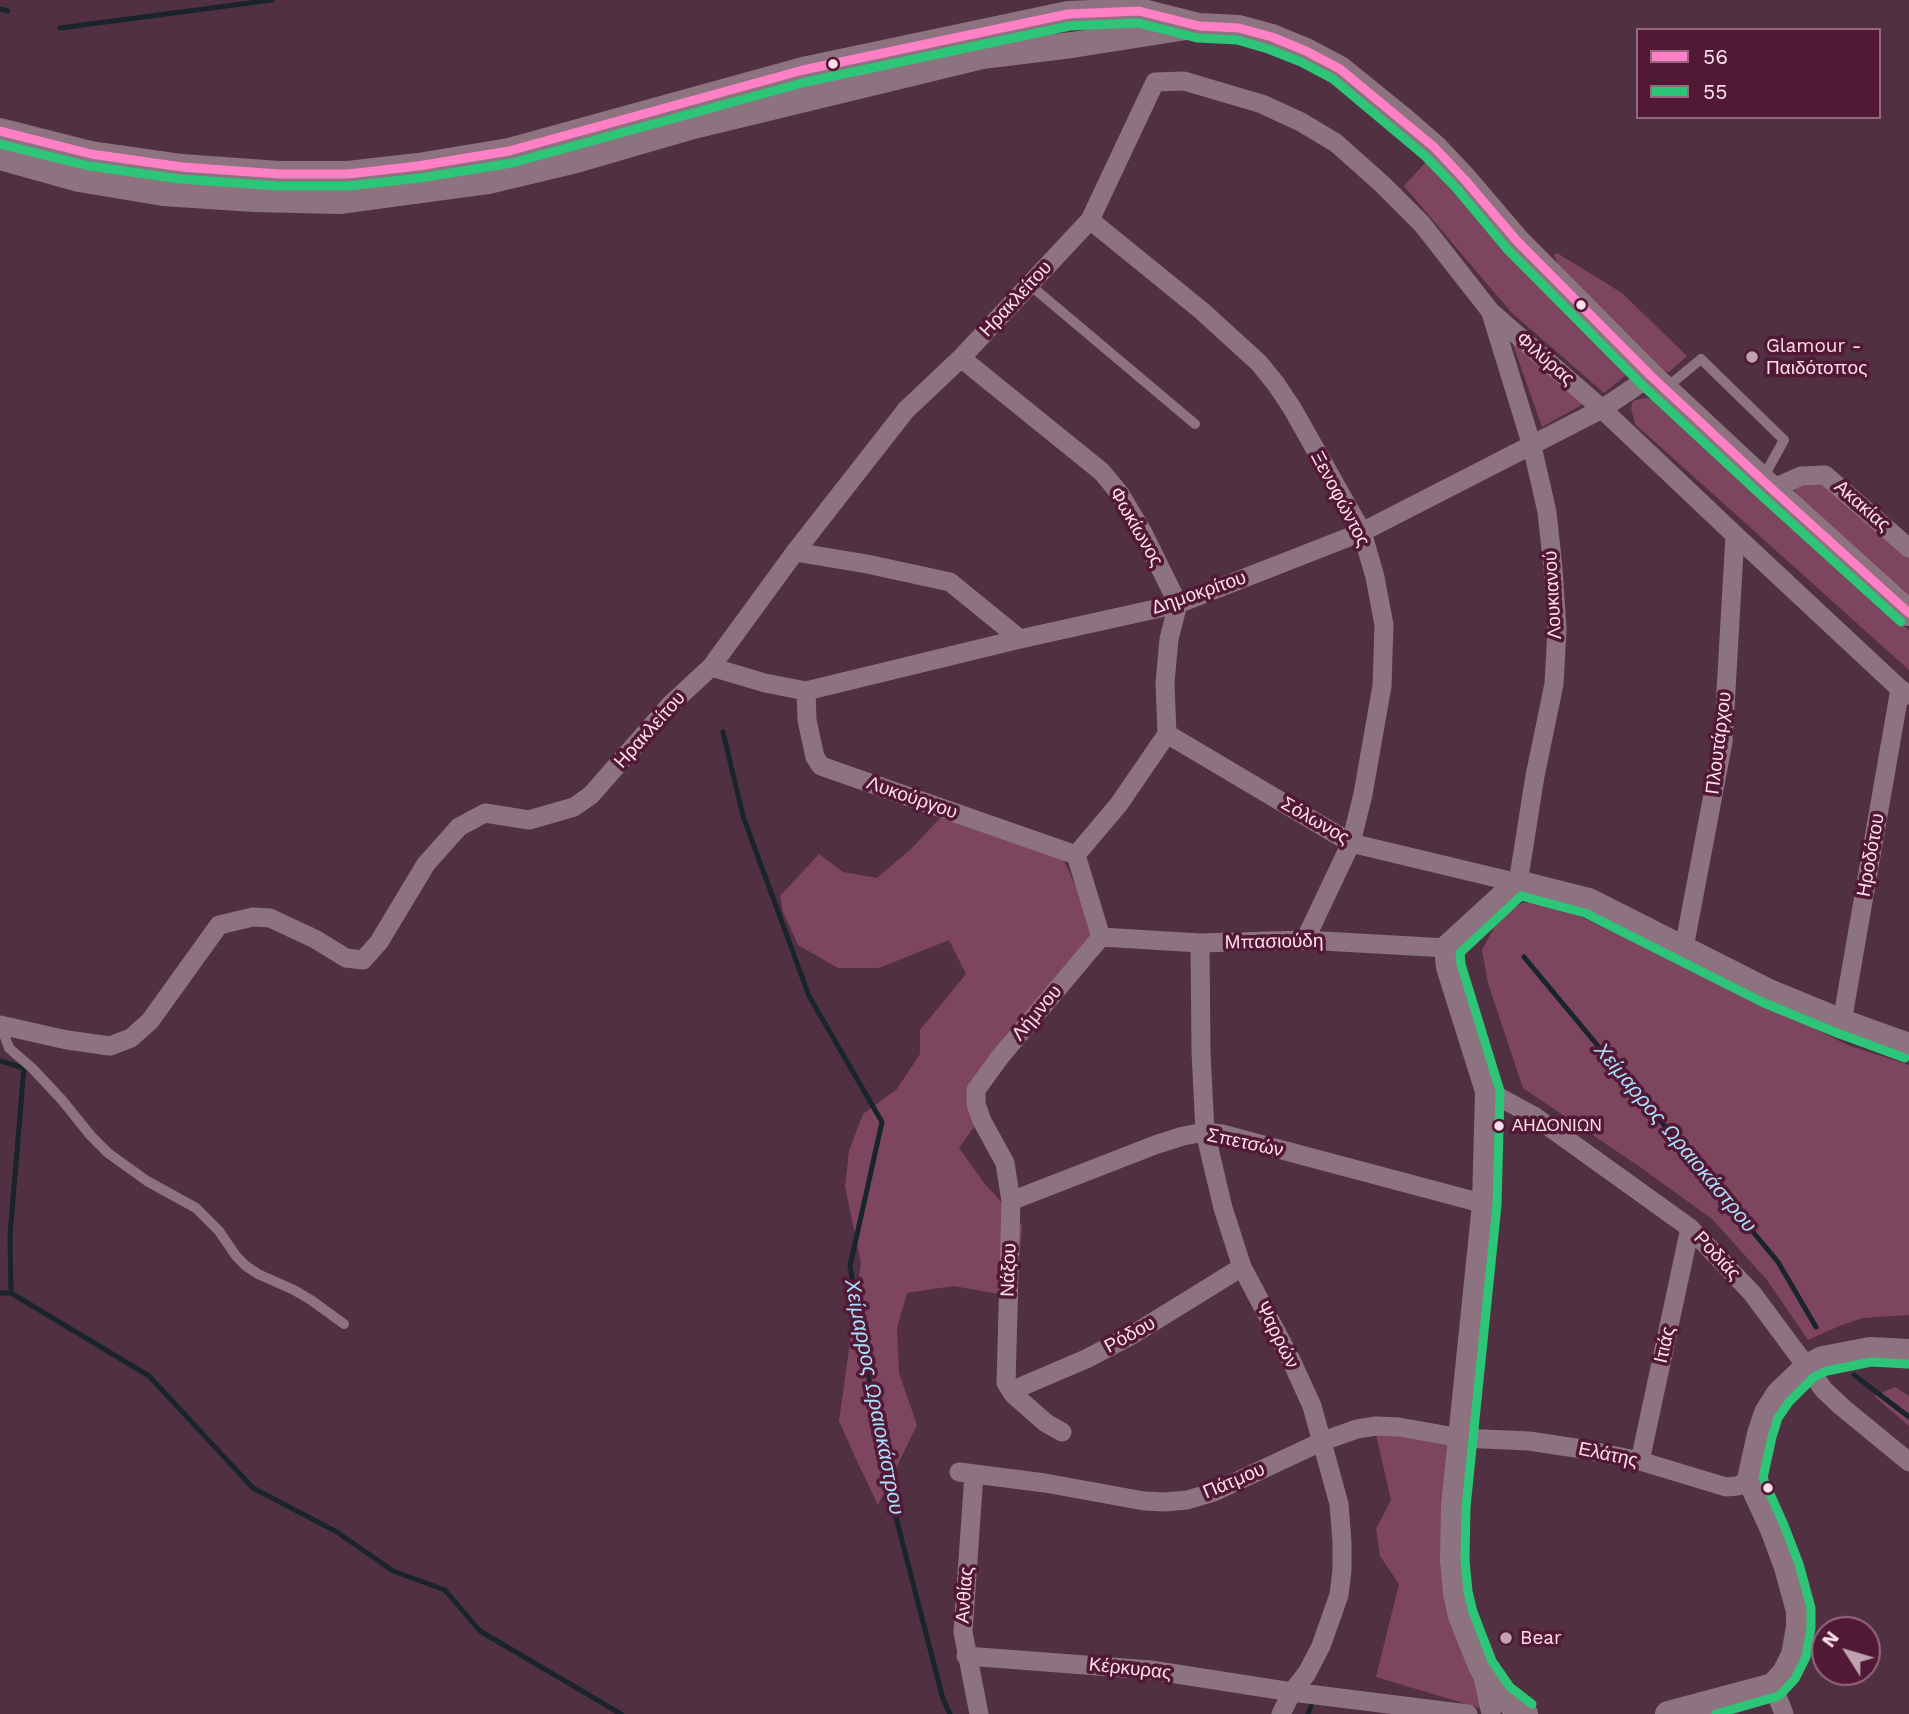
<!DOCTYPE html>
<meta charset="utf-8">
<style>
body{margin:0}
#map{position:relative;width:1909px;height:1714px;overflow:hidden;background:#513141;font-family:"Work Sans",sans-serif}
canvas{display:block}
.legend{position:absolute;left:1636px;top:28px;width:245px;height:91px;box-sizing:border-box;background:#521936;border:2px solid #96687e;margin:0;padding:9px 12px;list-style:none;font-size:21px;color:#fddfea}
.legend li{display:flex;align-items:center;gap:14px;height:35px}
.legend b{width:35px;border:2px solid #96687e}
.north{position:absolute;left:1811px;top:1616px;width:70px;height:70px;box-sizing:border-box;background:#521936;border:2px solid #96687e;border-radius:50%;rotate:307deg;font-size:19px;font-weight:700;line-height:28px;text-align:center;color:#fddfea}
.north::after{content:'';display:block;margin:auto;width:24px;height:32px;background:#c1a2af;clip-path:polygon(50% 0,100% 100%,50% 72%,0 100%)}
</style>
<div id="map">
<canvas width="1909" height="1714"></canvas>
<ul class="legend">
<li><b style="height:9px;background:#ff80c5"></b>56</li>
<li><b style="height:9px;background:#2dc577"></b>55</li>
</ul>
<div class="north">N</div>
</div>
<script>
const g = document.querySelector('canvas').getContext('2d');
g.lineJoin = 'round';
function fillPath(path, color) { g.fillStyle = color; g.fill(path, 'evenodd'); }
const poly = rows => new Path2D(rows.map(r => 'M' + r).join(''));
function trace(path, color, width, dash) { g.strokeStyle = color; g.lineWidth = width; g.lineCap = dash ? 'butt' : 'round'; g.setLineDash(dash || []); g.stroke(path); }
function label(font, color, halo, rows, align = 'center') {
  g.font = font + ' "Work Sans",sans-serif'; g.lineWidth = 7; g.setLineDash([]); g.textBaseline = 'middle'; g.strokeStyle = halo; g.fillStyle = color; for (const [text, x, y, turn = 0] of rows) {
    g.save(); g.translate(x, y); g.rotate((+turn || 0) * Math.PI / 180); g.textAlign = isNaN(turn) ? turn : align; if (halo) g.strokeText(text, 0, 0); g.fillText(text, 0, 0); g.restore();
  }
}
const green = poly([
 [1426,162,1541,289,1626,375,1604,393,1511,312,1404,186],
 [1557,253,1622,293,1687,356,1669,372,1663,370,1559,265,1554,255],
 [1511,339,1585,403,1542,427],
 [1645,398,1657,400,1909,630,1909,670,1635,424,1631,408,1633,401],
 [1826,483,1909,556,1909,597,1796,495,1794,489,1797,484],
 [944,814,1056,843,1101,942,968,1102,974,1127,959,1148,985,1184,1022,1225,1016,1297,953,1286,907,1293,897,1328,899,1373,917,1425,878,1505,856,1459,839,1421,861,1263,845,1186,849,1151,863,1114,897,1089,920,1054,920,1030,966,974,949,940,879,968,838,968,798,945,783,912,780,896,819,854,843,872,877,878,911,849],
 [1542,902,1568,911,1656,952,1850,1046,1909,1065,1909,1315,1863,1318,1839,1326,1808,1340,1767,1280,1712,1219,1640,1167,1523,1088,1488,983,1482,950,1500,917,1522,903],
 [1895,1387,1909,1396,1909,1426,1874,1396],
 [1375,1430,1455,1442,1450,1556,1493,1712,1376,1677,1399,1584,1380,1556,1376,1529,1391,1500]
]);
const stream = poly([
 [0,9,8,11],
 [60,28,272,0],
 [723,732,743,816,809,996,882,1122,850,1266,886,1479,943,1699,950,1714],
 [1524,957,1778,1262,1816,1327],
 [0,1061,24,1068,10,1235,11,1293],
 [0,1293,11,1293,149,1376,253,1488,337,1532,393,1571,445,1590,480,1631,621,1714],
 [1854,1375,1909,1417],
 [1308,1714,1311,1706]
]);
const lane = poly([
 [1030,285,1195,424],
 [1666,388,1701,359,1784,440,1763,478],
 [5,1027,4,1034,9,1048,32,1068,62,1100,91,1136,108,1153,147,1181,196,1208,219,1231,236,1256,246,1266,258,1274,294,1290,311,1300,344,1324]
]);
const street = poly([
 [1090,220,1202,311,1259,363,1276,384,1292,408,1362,532,1375,577,1384,625,1382,686,1363,794,1351,843,1305,940],
 [961,358,1102,472,1120,494,1142,531,1178,604,1169,639,1165,683,1167,734,1119,804,1076,855],
 [1772,489,1801,476,1825,475,1909,548],
 [795,552,867,564,950,582,1020,639],
 [711,667,765,683,806,691,1020,639,1178,604,1362,532,1602,409,1651,376],
 [806,691,807,720,815,757,821,766,1076,855],
 [1167,734,1351,843,1518,883,1535,776,1554,684,1557,629,1553,568,1547,512,1532,446,1491,313],
 [1076,855,1101,937],
 [1101,937,1200,943,1305,940,1447,948],
 [1200,943,1201,1052,1205,1132,1223,1208,1242,1267,1291,1360,1312,1406,1339,1504,1342,1542,1342,1570,1339,1595,1321,1646,1307,1673,1292,1692,1281,1714],
 [1684,948,1723,742,1735,535],
 [1842,1022,1900,689],
 [0,1025,67,1040,110,1046,131,1038,150,1021,219,925,253,917,270,918,315,939,346,958,363,960,379,942,426,864,459,827,485,813,529,820,574,807,591,795,670,705,711,667,795,552,906,410,961,358,1090,220,1155,82,1184,81,1262,104,1301,122,1336,143,1382,184,1422,224,1491,312,1602,409,1735,535,1900,689,1909,695],
 [1488,1091,1534,1116,1690,1228,1752,1293,1824,1390,1842,1407,1909,1462],
 [1011,1201,1155,1145,1183,1136,1205,1132,1222,1134,1485,1204],
 [1011,1391,1086,1359,1132,1335,1242,1267],
 [1062,1432,1046,1423,1013,1394,1006,1383,1011,1201,1005,1163,982,1121,976,1104,976,1090,1000,1057,1101,937],
 [1640,1461,1690,1228],
 [959,1472,1045,1483,1144,1501,1165,1502,1187,1500,1214,1492,1323,1441,1357,1429,1376,1426,1399,1427,1461,1438,1529,1441,1582,1449,1640,1461,1726,1487,1738,1486,1750,1479],
 [974,1474,963,1632,979,1714],
 [966,1656,1151,1670,1292,1692,1468,1714],
 [1483,1677,1491,1714],
 [1773,1686,1784,1714]
]);
const secondary = poly([
 [0,131,91,154,182,167,279,174,348,174,418,166,509,151,803,70,1068,14,1139,11,1199,26,1239,28,1272,37,1306,51,1340,69,1403,120,1434,147,1465,180,1517,241,1651,376,1772,489,1909,613],
 [0,157,79,179,163,193,254,199,339,201,488,181,576,160,693,126,982,56,1072,45,1186,27],
 [1525,1714,1501,1696,1492,1685,1481,1666,1461,1616,1456,1593,1453,1561,1454,1506,1485,1204,1488,1091,1449,967,1447,948,1518,883,1589,901,1769,992,1842,1022,1909,1046],
 [1668,1714,1773,1686,1785,1673,1794,1655,1799,1627,1799,1611,1787,1567,1773,1529,1750,1479,1760,1434,1767,1413,1779,1394,1807,1367,1823,1359,1870,1350,1909,1352]
]);
const bus1 = poly([
 [0,131,91,154,182,167,279,174,348,174,418,166,509,151,803,70,1068,14,1139,11,1199,26,1239,28,1272,37,1306,51,1340,69,1434,147,1465,180,1517,241,1651,376,1772,489,1909,613]
]);
const bus2 = poly([
 [0,144,89,166,180,179,278,186,349,186,420,178,512,163,806,82,1070,26,1138,23,1197,38,1237,40,1268,49,1301,62,1333,79,1425,156,1456,188,1508,250,1642,385,1764,498,1901,622],
 [1532,1704,1510,1687,1492,1661,1473,1612,1468,1591,1465,1561,1466,1507,1497,1205,1500,1091,1461,964,1460,953,1521,896,1585,913,1764,1003,1837,1033,1905,1058],
 [1716,1714,1779,1696,1795,1679,1806,1657,1811,1628,1811,1608,1799,1564,1784,1525,1763,1478,1772,1437,1778,1418,1789,1402,1814,1377,1827,1371,1871,1362,1908,1364]
]);
const markers = [
 [833,64,6,"#fddfea"],
 [1581,305,6,"#fddfea"],
 [1752,357,7,"#c1a2af"],
 [1499,1126,6,"#fddfea"],
 [1768,1488,6,"#fddfea"],
 [1506,1638,7,"#c1a2af"]
];
const busNames = [
 ["ΑΗΔΟΝΙΩΝ",1512,1126]
];
const streetNames = [
 ["Ηρακλείτου",1016,299,-47],
 ["Φιλύρας",1545,359,41],
 ["Ξενοφώντος",1340,499,62],
 ["Ακακίας",1862,506,41],
 ["Φωκίωνος",1136,527,60],
 ["Δημοκρίτου",1199,593,-19],
 ["Λουκιανού",1553,595,-93],
 ["Ηρακλείτου",650,730,-48],
 ["Πλουτάρχου",1719,743,-83],
 ["Λυκούργου",912,798,19],
 ["Σόλωνος",1315,821,30],
 ["Ηροδότου",1871,855,-80],
 ["Μπασιούδη",1274,942,-1],
 ["Λήμνου",1037,1013,-50],
 ["Σπετσών",1245,1143,12],
 ["Ροδιάς",1717,1256,47],
 ["Νάξου",1009,1270,-88],
 ["Ρόδου",1130,1335,-29],
 ["Ψαρρών",1277,1335,63],
 ["Ιτιάς",1665,1345,-77],
 ["Ελάτης",1608,1455,12],
 ["Πάτμου",1234,1481,-23],
 ["Ανθίας",965,1595,-86],
 ["Κέρκυρας",1130,1669,6]
];
const poiNames = [
 ["Glamour -",1766,346],
 ["Παιδότοπος",1766,368],
 ["Bear",1520,1638]
];
const waterNames = [
 ["Χείμαρρος Ωραιοκάστρου",1675,1138,50],
 ["Χείμαρρος Ωραιοκάστρου",874,1397,79]
];
fillPath(green, '#7e455f');
trace(stream, '#19242d', 5);
trace(lane, '#8d727f', 10);
trace(street, '#8d727f', 19);
trace(secondary, '#8d727f', 26);
trace(bus1, '#ff80c5', 9);
trace(bus2, '#2dc577', 9);
for (const [x, y, r, color] of markers) { const dot = new Path2D(); dot.arc(x, y, r, 0, 2 * Math.PI); g.fillStyle = color; g.fill(dot); trace(dot, '#521936', 2.5); }
label('17px', '#fddfea', '#521936', busNames, 'left');
label('19px', '#fddfea', '#521936', streetNames);
label('19px', '#fddfea', '#521936', poiNames, 'left');
label('italic 21px', '#abdffb', '#521936', waterNames);
</script>
